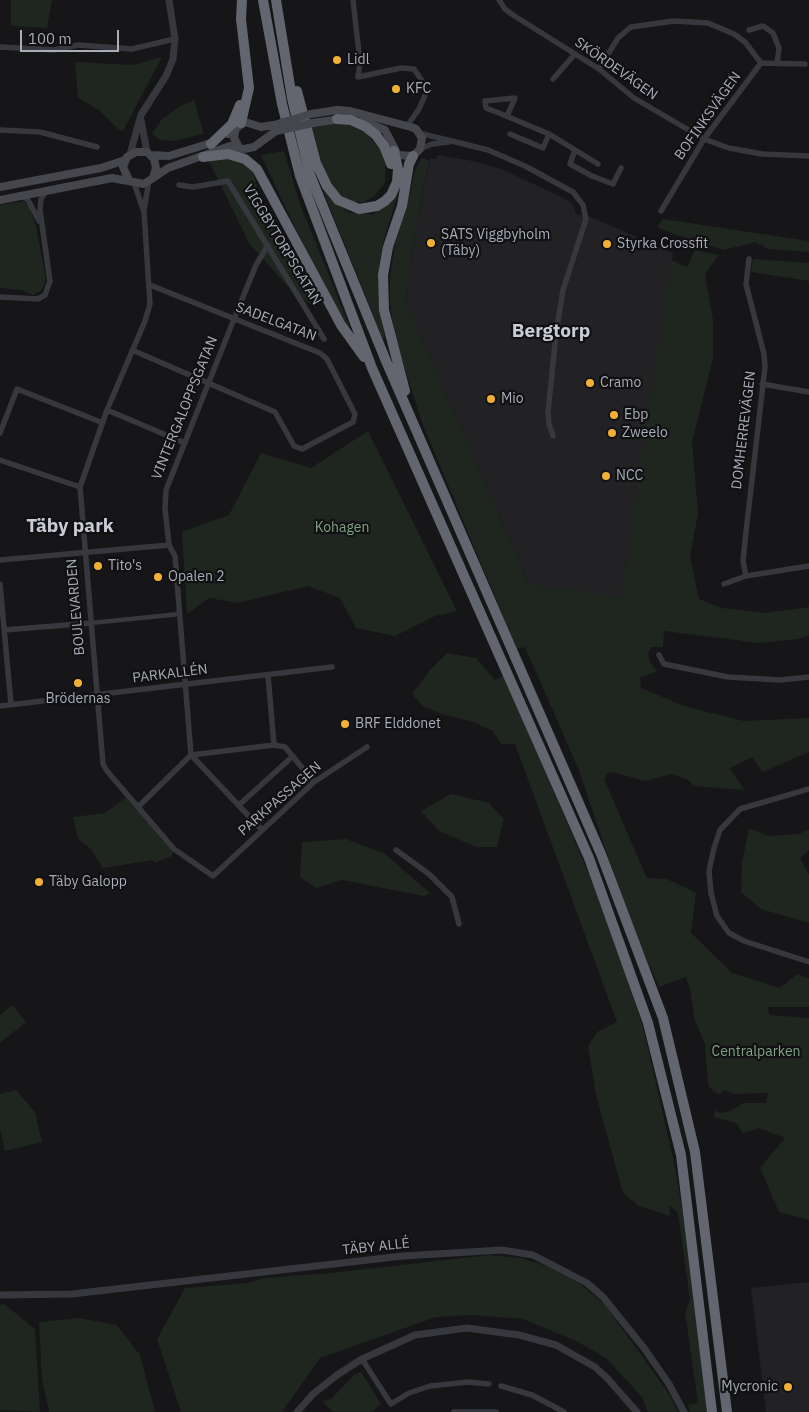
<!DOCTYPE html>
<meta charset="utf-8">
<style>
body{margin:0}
#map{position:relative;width:809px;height:1412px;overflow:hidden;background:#161618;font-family:"IBM Plex Sans",sans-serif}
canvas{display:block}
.scale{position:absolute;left:20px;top:30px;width:99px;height:22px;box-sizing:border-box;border:2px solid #a8adb8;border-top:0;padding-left:6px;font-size:15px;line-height:18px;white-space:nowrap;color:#a8adb8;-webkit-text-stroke:4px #111113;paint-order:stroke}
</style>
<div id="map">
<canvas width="809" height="1412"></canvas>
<div class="scale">100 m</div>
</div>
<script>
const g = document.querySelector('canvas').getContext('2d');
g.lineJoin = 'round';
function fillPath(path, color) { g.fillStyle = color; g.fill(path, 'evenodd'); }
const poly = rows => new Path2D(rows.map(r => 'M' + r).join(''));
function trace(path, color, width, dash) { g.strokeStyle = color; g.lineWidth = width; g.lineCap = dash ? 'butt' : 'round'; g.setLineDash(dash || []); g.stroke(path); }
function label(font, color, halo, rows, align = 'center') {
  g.font = font + ' "IBM Plex Sans",sans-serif'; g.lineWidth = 4.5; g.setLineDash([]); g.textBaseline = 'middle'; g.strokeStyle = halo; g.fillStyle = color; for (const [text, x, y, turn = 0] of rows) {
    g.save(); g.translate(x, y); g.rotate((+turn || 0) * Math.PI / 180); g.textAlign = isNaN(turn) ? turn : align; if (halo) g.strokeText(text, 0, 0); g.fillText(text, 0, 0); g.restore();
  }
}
const built = poly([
 [437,155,473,161,501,169,566,199,573,205,576,214,593,218,673,253,621,598,529,584,406,302,414,238,430,158,436,159],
 [809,1282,809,1412,766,1412,751,1288]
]);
const green = poly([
 [11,0,52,0,47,28,11,26],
 [162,57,123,131,118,129,99,110,78,98,75,62,133,65],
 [194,100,204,134,173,141,160,140,152,134,162,119,180,106],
 [331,122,347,124,366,133,381,150,385,164,385,183,374,196,364,202,352,202,338,194,324,171,311,137,309,127],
 [284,151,300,204,351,330,324,289,261,155],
 [422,157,429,161,414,238,406,302,529,584,621,597,671,260,687,267,695,250,719,255,705,274,713,320,713,358,692,442,698,514,690,556,699,599,722,608,766,613,809,607,809,635,798,639,759,643,664,631,663,647,651,647,648,653,650,662,657,671,640,678,641,688,687,707,744,721,809,718,809,752,763,772,752,757,730,768,744,790,694,786,688,780,671,774,645,781,613,772,607,774,604,779,647,878,667,879,696,893,691,933,732,973,780,988,797,974,809,979,809,1007,767,1007,770,1015,809,1018,809,1220,779,1212,760,1168,785,1138,759,1128,743,1133,736,1123,714,1117,715,1110,719,1113,730,1111,744,1103,766,1103,768,1093,733,1094,724,1090,719,1094,714,1092,708,1085,705,1044,695,1021,690,989,686,977,659,987,631,924,578,768,525,647,517,649,424,428,395,339,390,304,390,277,395,244,407,206,415,170],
 [230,158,243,162,253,172,260,198,279,240,317,309,287,286,249,243,209,161],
 [318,178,330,199,350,213,373,214,391,202,399,190,383,243,378,278,379,307,385,338,383,339],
 [24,201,30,209,36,227,45,273,45,283,41,291,33,295,22,290,0,288,0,205],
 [663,219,809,241,809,252,769,249,755,242,724,250,676,235,657,227],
 [753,259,809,263,809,281,751,272],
 [368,431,457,611,435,616,395,636,356,628,340,598,308,586,238,603,209,598,187,614,182,532,229,515,261,453,311,468],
 [447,653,476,658,495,680,504,676,592,881,625,972,644,1031,675,1167,688,1246,708,1412,690,1412,688,1405,698,1403,685,1312,690,1300,678,1213,669,1205,670,1216,639,1206,623,1193,596,1095,588,1046,597,1032,617,1022,515,744,501,744,493,731,473,722,441,714,423,706,412,694,430,670],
 [451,794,489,803,504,819,497,847,476,847,439,831,421,811],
 [129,795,174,849,172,856,154,863,153,860,103,868,90,848,78,839,73,817,105,813],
 [749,828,768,836,799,834,809,829,809,850,800,858,809,875,809,923,761,909,741,892,742,863],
 [346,839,385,854,430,893,424,896,342,880,316,888,300,877,302,842],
 [12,1005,26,1022,0,1043,0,1015],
 [16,1090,35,1112,42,1142,5,1151,0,1129,0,1094],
 [489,1255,521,1258,546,1266,580,1284,605,1305,667,1391,678,1412,648,1412,642,1397,606,1358,576,1341,523,1319,473,1315,436,1317,320,1358,282,1412,181,1412,157,1339,185,1288,248,1283,264,1278,331,1273],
 [4,1304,35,1329,40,1412,0,1410,0,1305],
 [79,1318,117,1325,140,1355,155,1412,49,1412,42,1379,39,1322],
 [361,1372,381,1404,372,1412,333,1412,322,1401,331,1399,355,1374]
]);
const pedestrian = poly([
 [91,623,180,614]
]);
const minor = poly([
 [353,0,360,62,358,77,401,68,414,69,422,81,426,93,419,109,407,126],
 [499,0,505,9,513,15,599,69,634,98,704,139,726,147],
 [749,30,763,26,773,33,779,48,777,64],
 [0,47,54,50,78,45,132,49,170,40],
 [761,63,805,64],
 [599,69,618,38,631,27,674,21,708,23,734,34,745,42,761,63],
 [553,79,575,54],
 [507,116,515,98,485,101,486,108,499,113,549,134,598,164],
 [0,130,40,132,97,147],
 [419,133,488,150,525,166,573,192,583,205,586,219,563,290,556,334,548,412,549,424,553,436],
 [510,134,543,148,549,134],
 [729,148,762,154,809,156],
 [420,149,432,144,449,142],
 [575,150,570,164,592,176,613,184,621,168],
 [134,183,144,212,150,304,145,321,107,410,80,487,103,764,107,771,174,849,213,876,314,782,367,747],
 [179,185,193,187,228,181,324,339],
 [20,195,28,200,39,221],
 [144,210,149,181],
 [661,211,704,139,761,63],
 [0,297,38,299,45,295,50,281,40,210,41,199,47,190],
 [132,350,275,412,294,446,302,449,353,422,355,414,327,359,320,353,150,285],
 [762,384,809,392],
 [107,410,185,443],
 [0,433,17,389,103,423],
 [0,460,80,487],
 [0,560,169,545],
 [746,576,743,561,746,532,765,367,764,354,746,284,749,259],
 [0,584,11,704],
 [724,584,746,576,809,566],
 [4,630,91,623],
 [659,655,664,664,728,677,780,680,809,677],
 [268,675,274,745],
 [0,706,332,667],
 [191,755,274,745,285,747,314,782],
 [191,755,262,830],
 [809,789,740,809,720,830,714,848,709,871,711,893,717,916,729,933,744,941,809,962],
 [239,805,293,756],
 [139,806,191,755,175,556,169,545,165,509,166,490,234,319,256,265,268,245],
 [396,850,429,874,452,897,459,924],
 [362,1359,391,1404,409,1393,430,1386,469,1382,489,1384],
 [501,1386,532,1395,564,1412],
 [454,1412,496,1412]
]);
const tertiary = poly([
 [141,120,147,152],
 [130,154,141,115,166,76,173,59,175,39,169,0],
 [0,1295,72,1294,403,1256,502,1250,533,1255,587,1283,603,1297,644,1348,669,1384,684,1412],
 [297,1412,313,1394,337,1375,362,1359,415,1335,467,1328,519,1335,556,1345,595,1367,607,1378,637,1412]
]);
const secondary = poly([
 [311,114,337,110,350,111,411,127,416,129,422,138,420,149,413,156,398,155,385,130,362,121],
 [313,123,340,119],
 [236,127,234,138,239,147],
 [228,134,245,122,261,127,274,125],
 [151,155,169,156,214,142],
 [129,180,123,167,127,157,136,152,147,152,154,159,156,168,153,178],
 [0,187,101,168,125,160],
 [0,200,112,178,144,184,168,168,230,146,244,149,254,147,276,131]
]);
const motorway = poly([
 [263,0,282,104,300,176,372,368,589,858,648,1023,681,1155,712,1412],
 [276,0,292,98,310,175,386,361,601,854,663,1018,695,1152,727,1412],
 [297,91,316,163,327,186,338,200,359,209,377,206,385,201,391,195,397,182,398,169,394,151],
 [337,119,351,120,366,127,376,135,384,146,391,164],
 [241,123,249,88,241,19,242,0],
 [211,144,232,124,240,105],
 [203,157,228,154,245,159,257,169,341,325,364,357],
 [405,391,384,310,383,275,388,247,402,206,409,164,413,156]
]);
const secondaryBridge = poly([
 [274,125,311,114],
 [276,131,313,123]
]);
const markers = [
 [337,60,5,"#f2b134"],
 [396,89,5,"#f2b134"],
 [431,243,5,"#f2b134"],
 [607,244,5,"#f2b134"],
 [590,383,5,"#f2b134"],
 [491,399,5,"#f2b134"],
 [614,415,5,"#f2b134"],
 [612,433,5,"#f2b134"],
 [606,476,5,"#f2b134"],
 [98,566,5,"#f2b134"],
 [158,577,5,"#f2b134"],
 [78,683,5,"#f2b134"],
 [345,724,5,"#f2b134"],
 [39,882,5,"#f2b134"],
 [788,1387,5,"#f2b134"]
];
const poiNames = [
 ["Lidl",347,60],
 ["KFC",406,89],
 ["SATS Viggbyholm",441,235],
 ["(Täby)",441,251],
 ["Styrka Crossfit",617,244],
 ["Cramo",600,383],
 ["Mio",501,399],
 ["Ebp",624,415],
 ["Zweelo",622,433],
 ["NCC",616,476],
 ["Tito's",108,566],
 ["Opalen 2",168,577],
 ["Brödernas",78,699,"center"],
 ["BRF Elddonet",355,724],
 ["Täby Galopp",49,882],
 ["Mycronic",778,1387,"right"]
];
const streetNames = [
 ["SKÖRDEVÄGEN",616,69,35],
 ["BOFINKSVÄGEN",708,116,-55],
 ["VIGGBYTORPSGATAN",282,245,59],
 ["SADELGATAN",276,322,21],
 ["VINTERGALOPPSGATAN",185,408,-68],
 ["DOMHERREVÄGEN",744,430,-83],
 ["BOULEVARDEN",76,607,-95],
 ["PARKALLÉN",170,674,-7],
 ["PARKPASSAGEN",280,799,-41],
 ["TÄBY ALLÉ",376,1247,-6]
];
const parkNames = [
 ["Kohagen",342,528],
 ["Centralparken",756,1052]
];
const districtNames = [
 ["Bergtorp",551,332],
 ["Täby park",70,527]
];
fillPath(built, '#222225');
fillPath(green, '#1e261f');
trace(pedestrian, '#37383d', 4.5);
trace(minor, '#37383d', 5.5);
trace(tertiary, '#37383d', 7);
trace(secondary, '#45474d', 8);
trace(motorway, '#63666e', 10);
trace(secondaryBridge, '#45474d', 8);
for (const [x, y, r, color] of markers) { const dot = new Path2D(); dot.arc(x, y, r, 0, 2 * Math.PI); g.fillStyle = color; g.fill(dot); trace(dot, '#111113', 2); }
label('14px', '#a8adb8', '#111113', poiNames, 'left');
label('14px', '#a8adb8', '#111113', streetNames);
label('14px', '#7fa381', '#111113', parkNames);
label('bold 19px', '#c9ccd4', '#111113', districtNames);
</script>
